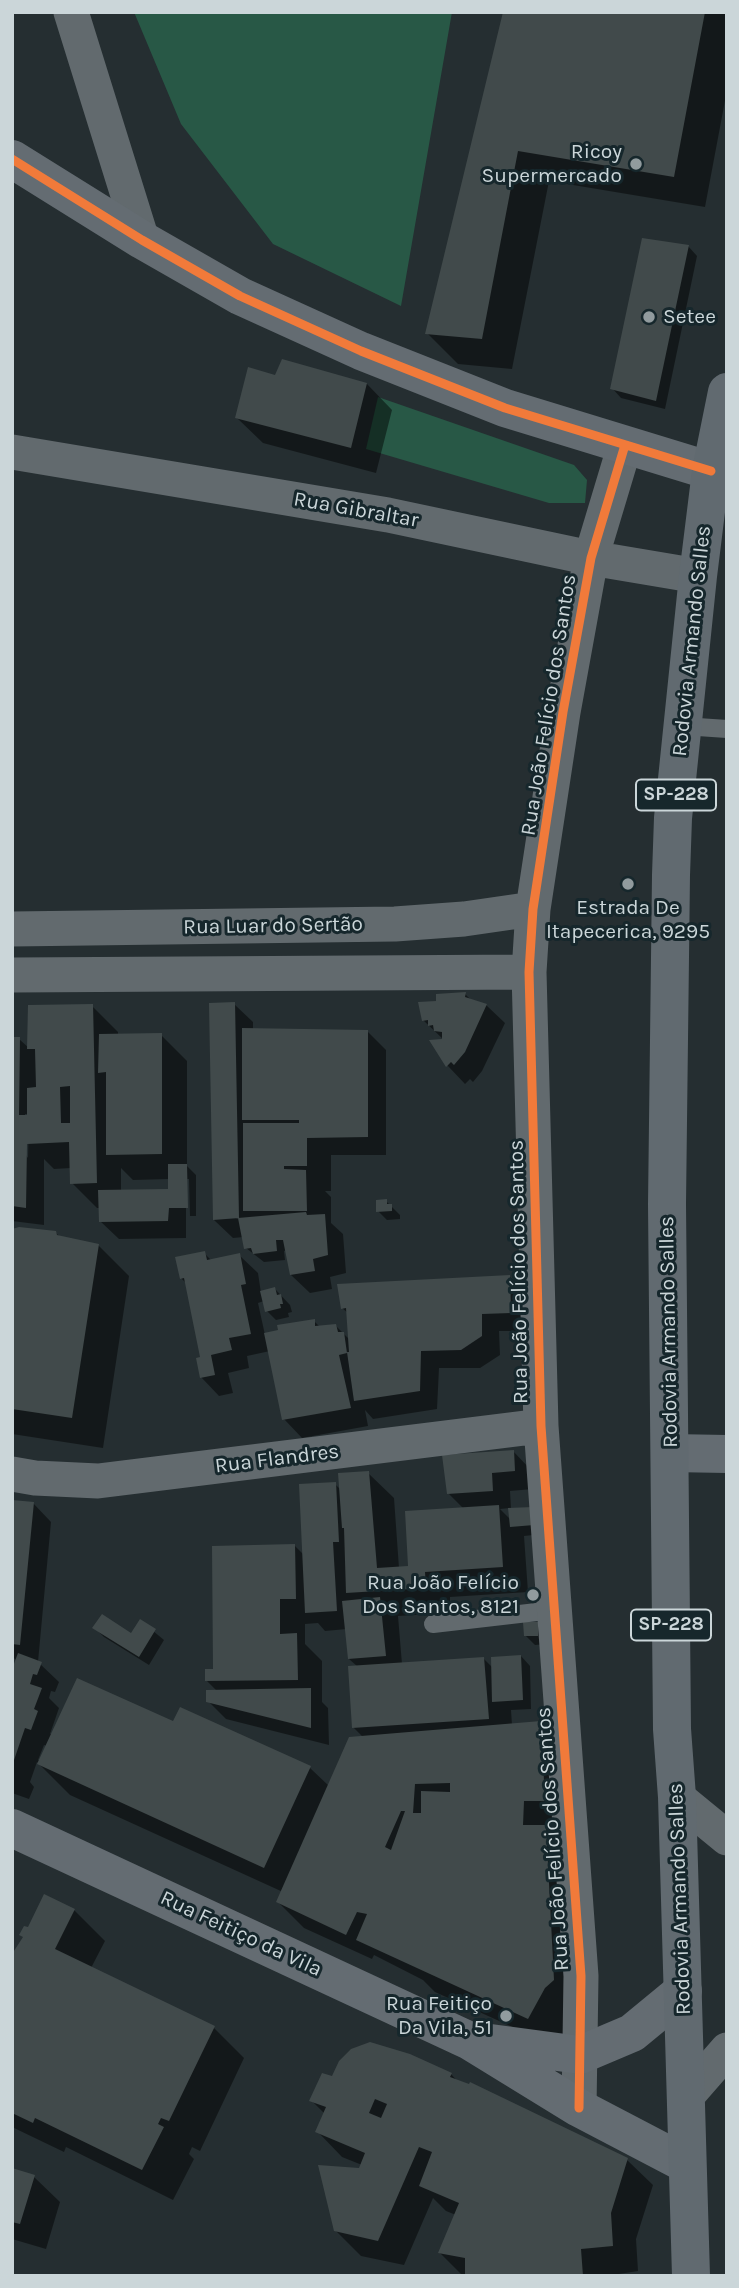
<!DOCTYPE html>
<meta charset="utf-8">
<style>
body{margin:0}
#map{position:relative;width:739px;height:2288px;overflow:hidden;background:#252e31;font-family:Karla,sans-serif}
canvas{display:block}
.frame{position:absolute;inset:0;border:14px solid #cbd6d9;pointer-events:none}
</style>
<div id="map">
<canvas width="739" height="2288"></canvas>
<div class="frame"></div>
</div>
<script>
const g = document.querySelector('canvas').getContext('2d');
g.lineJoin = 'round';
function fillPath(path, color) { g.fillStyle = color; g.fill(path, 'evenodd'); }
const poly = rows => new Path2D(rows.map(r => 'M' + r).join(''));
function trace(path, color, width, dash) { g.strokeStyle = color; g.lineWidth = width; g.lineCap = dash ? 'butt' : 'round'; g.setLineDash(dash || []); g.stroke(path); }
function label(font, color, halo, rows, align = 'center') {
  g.font = font + ' Karla,sans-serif'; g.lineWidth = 6; g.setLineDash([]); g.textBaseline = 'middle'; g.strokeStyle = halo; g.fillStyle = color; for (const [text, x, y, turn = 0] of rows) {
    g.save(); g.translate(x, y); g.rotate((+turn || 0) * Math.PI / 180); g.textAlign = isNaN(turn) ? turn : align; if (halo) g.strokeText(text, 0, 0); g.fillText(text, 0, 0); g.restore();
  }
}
const green = poly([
 [134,12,452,12,401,306,273,244,181,124],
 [378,397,574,465,587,480,585,503,549,503,366,449]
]);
const shadow = poly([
 [505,12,727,12,727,90,705,207,549,181,512,369,458,364,427,333],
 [688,246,697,256,665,409,621,398,612,388],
 [276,377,367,384,392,410,376,473,263,443,237,418],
 [465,994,473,1002,486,1005,505,1023,482,1071,473,1082,470,1079,465,1084,448,1066,432,1041,444,1040,423,1020,438,1003],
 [234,1004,253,1022,253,1030,367,1031,386,1050,386,1155,331,1155,331,1191,325,1191,331,1197,331,1223,343,1234,346,1273,330,1277,332,1289,310,1293,291,1275,287,1250,284,1251,285,1260,264,1262,246,1248,244,1237,233,1238,214,1220],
 [92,1006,118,1032,118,1035,161,1035,187,1061,187,1166,196,1175,196,1216,190,1216,189,1179,186,1179,186,1216,189,1216,186,1216,186,1238,119,1239,100,1221,100,1208,97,1208,72,1183,71,1168,54,1169,44,1159,44,1225,12,1221,12,1165,19,1039,29,1048],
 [25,1114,29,1114,28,1158,25,1154],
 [121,1168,133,1180,170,1179,168,1191,121,1192],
 [386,1201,400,1215,400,1219,387,1220,378,1211],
 [12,1231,55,1232,60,1237,98,1245,129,1276,103,1448,12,1434],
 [204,1253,212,1261,239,1255,258,1273,261,1293,275,1289,290,1305,292,1312,288,1313,289,1317,276,1320,267,1311,264,1301,258,1303,265,1335,314,1321,321,1328,336,1326,350,1340,348,1313,342,1308,510,1277,528,1295,529,1331,499,1331,500,1355,480,1368,439,1368,437,1409,373,1419,365,1410,368,1426,302,1438,284,1419,270,1351,247,1356,249,1368,228,1373,233,1393,219,1396,201,1377,202,1358,187,1284,181,1278],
 [513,1451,531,1470,533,1489,510,1491,511,1509,543,1534,524,1536,528,1592,450,1597,450,1613,398,1616,402,1664,484,1659,493,1668,521,1656,530,1666,531,1709,511,1710,512,1725,540,1722,565,1748,570,1826,548,1826,548,1829,576,1857,584,2011,559,2048,435,1992,423,1980,374,1955,372,1959,304,1928,278,1902,283,1892,70,1795,37,1762,30,1782,34,1787,29,1799,12,1793,12,1674,17,1661,12,1656,12,1502,33,1503,51,1522,38,1662,59,1682,55,1692,51,1691,49,1698,59,1708,50,1734,174,1724,310,1768,329,1786,364,1738,353,1727,358,1667,349,1659,347,1629,325,1631,318,1623,305,1624,305,1644,322,1661,322,1702,328,1708,329,1745,226,1719,208,1701,217,1691,207,1681,295,1546,304,1555,335,1484,341,1490,368,1473,394,1498,399,1568,410,1567,464,1509,449,1494],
 [510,1508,511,1520,500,1509],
 [44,1745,47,1746,41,1761,38,1760],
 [141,1621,164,1640,149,1665,104,1637,95,1628,132,1636],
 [537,1624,546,1633,547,1644,535,1645,525,1635],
 [74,1910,105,1941,91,1968,214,2028,244,2058,200,2151,192,2147,189,2154,194,2159,173,2200,66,2147,64,2152,12,2127,12,1956,29,1930],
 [451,2074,458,2082,627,2160,653,2185,636,2239,638,2271,606,2276,463,2276,440,2253,456,2215,446,2211,433,2198,404,2265,361,2256,335,2230,362,2165,342,2157,317,2131,325,2114,311,2100,333,2079],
 [12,2170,34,2177,60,2202,46,2249,12,2239]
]);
const building = poly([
 [503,12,705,12,674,177,518,151,482,339,425,334],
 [642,238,689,245,656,401,610,389],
 [282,359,367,383,351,448,235,418,248,367,275,375],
 [466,992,465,997,487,1004,465,1052,454,1065,451,1062,446,1067,429,1040,442,1039,442,1032,434,1031,433,1025,428,1026,428,1020,422,1021,418,1002,436,1001,436,994],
 [235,1002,239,1218,213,1220,209,1003],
 [93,1004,97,1183,70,1184,69,1142,27,1144,26,1208,12,1206,12,1037,20,1037,19,1115,27,1115,27,1088,36,1087,35,1049,27,1049,28,1005],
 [70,1086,70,1123,61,1123,60,1087],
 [242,1028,368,1030,368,1137,307,1138,307,1166,284,1166,284,1169,306,1170,307,1211,243,1211,243,1123,299,1123,299,1120,242,1120],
 [162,1033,162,1154,106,1155,106,1072,98,1073,99,1034],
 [168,1164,187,1164,188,1208,169,1208,168,1221,99,1222,98,1190,168,1189],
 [387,1199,387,1204,392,1204,392,1211,376,1212,376,1200],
 [306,1212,307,1215,325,1214,328,1255,313,1259,315,1271,290,1275,283,1240,276,1240,277,1251,253,1254,251,1248,244,1249,238,1218],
 [19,1227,56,1231,57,1235,99,1244,72,1418,12,1409,12,1229],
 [205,1251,207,1260,240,1253,246,1284,241,1285,251,1334,229,1338,232,1350,211,1355,215,1375,200,1378,196,1358,200,1357,184,1278,180,1279,175,1257],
 [510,1275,511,1313,482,1314,482,1336,461,1350,421,1351,420,1391,354,1401,347,1352,349,1352,346,1308,341,1309,337,1284],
 [275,1287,277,1295,281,1294,283,1304,280,1304,281,1308,265,1312,260,1291],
 [315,1319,315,1326,336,1324,338,1332,344,1332,347,1353,339,1355,351,1408,282,1420,264,1333,278,1330,277,1325],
 [514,1450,515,1471,492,1473,493,1491,447,1494,442,1455],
 [369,1471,377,1568,408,1566,405,1511,499,1505,503,1567,425,1572,426,1588,346,1593,344,1528,342,1528,338,1473],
 [336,1482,339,1542,333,1542,337,1611,305,1613,299,1484],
 [12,1500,34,1502,20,1645,12,1644],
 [533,1507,534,1525,510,1527,508,1508],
 [295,1544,296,1599,280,1599,280,1634,297,1633,298,1680,205,1681,205,1669,213,1669,212,1546],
 [380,1597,386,1656,348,1659,342,1601],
 [102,1614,131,1633,140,1619,156,1629,139,1657,92,1628],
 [523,1622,538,1622,538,1636,524,1636],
 [18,1653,42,1662,37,1675,33,1674,30,1684,42,1688,34,1709,38,1711,31,1730,25,1728,13,1763,12,1669],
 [521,1655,523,1700,492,1702,491,1657],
 [484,1657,489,1719,352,1728,348,1666],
 [77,1678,173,1721,180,1707,311,1766,264,1868,37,1764],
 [311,1688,311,1728,206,1702,206,1690],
 [541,1721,545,1801,524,1801,523,1825,546,1825,554,1980,545,1988,528,2019,356,1940,367,1914,357,1912,346,1935,276,1902,349,1737],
 [450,1783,450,1792,421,1791,421,1813,413,1813,415,1784],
 [401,1811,405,1811,391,1850,385,1847],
 [44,1894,75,1909,55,1949,215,2026,169,2121,161,2118,158,2124,164,2127,142,2170,35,2118,33,2123,12,2113,12,1954,23,1937,19,1935,24,1926,28,1927],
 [370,2042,410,2054,452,2073,450,2077,469,2084,470,2082,628,2158,611,2213,613,2246,581,2249,583,2276,465,2276,465,2258,438,2253,459,2203,419,2186,432,2152,419,2147,378,2241,334,2231,318,2165,359,2168,365,2153,315,2132,326,2107,309,2101,322,2073,332,2076,339,2061,351,2049],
 [375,2099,387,2104,381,2118,369,2113],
 [12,2168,35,2175,20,2224,12,2222]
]);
const lane = poly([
 [683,726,727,729],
 [433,1624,554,1610]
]);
const street = poly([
 [71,12,142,240],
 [12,452,388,515,591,558,698,576],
 [12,929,395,924,464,919,533,909],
 [12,975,529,972],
 [12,1474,35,1478,98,1481,541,1426],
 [677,1797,727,1838],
 [686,2097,727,2050],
 [579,2108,581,1976,541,1426,529,972,533,909,563,712,591,558,625,445]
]);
const secondary = poly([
 [12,159,142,240,240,296,361,351,505,408,711,471],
 [671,1453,727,1454],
 [12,1828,470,2041,579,2108,686,2164],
 [483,2042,580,2055,632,2033,683,1991]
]);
const primary = poly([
 [691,2276,677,1797,672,1729,667,1204,671,875,673,818,698,576,711,471,727,392]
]);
const cycleway = poly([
 [12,159,142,240,240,296,361,351,505,408,711,471],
 [579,2108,581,1976,541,1426,529,972,533,909,563,712,591,558,625,445]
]);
const markers = [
 [636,164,7,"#919b9e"],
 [649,317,7,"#919b9e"],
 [628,884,7,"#919b9e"],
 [533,1595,7,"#919b9e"],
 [506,2016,7,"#919b9e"]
];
const shields = [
 [676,795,80],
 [671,1625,80]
];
const shieldNames = [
 ["SP-228",676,795],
 ["SP-228",671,1625]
];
const poiNames = [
 ["Ricoy",622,152],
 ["Supermercado",622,176],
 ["Setee",663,317,"left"],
 ["Estrada De",628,908,"center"],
 ["Itapecerica, 9295",628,932,"center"],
 ["Rua João Felício",519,1583],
 ["Dos Santos, 8121",519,1607],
 ["Rua Feitiço",492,2004],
 ["Da Vila, 51",492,2028]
];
const streetNames = [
 ["Rua Gibraltar",356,510,10],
 ["Rodovia Armando Salles",692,641,-84],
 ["Rua João Felício dos Santos",549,705,-81],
 ["Rua Luar do Sertão",273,926,-1],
 ["Rua João Felício dos Santos",519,1272,-91],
 ["Rodovia Armando Salles",669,1332,-91],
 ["Rua Flandres",277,1459,-7],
 ["Rua João Felício dos Santos",553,1839,-94],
 ["Rodovia Armando Salles",680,1899,-92],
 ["Rua Feitiço da Vila",241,1934,25]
];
fillPath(green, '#285846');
fillPath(shadow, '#0007');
fillPath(building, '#414a4b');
trace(lane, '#626a6e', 18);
trace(street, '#626a6e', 35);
trace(secondary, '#646c72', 38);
trace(primary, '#616a70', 38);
trace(cycleway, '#f17a3a', 9);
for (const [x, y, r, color] of markers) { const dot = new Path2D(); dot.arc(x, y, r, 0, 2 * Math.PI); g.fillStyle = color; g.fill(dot); trace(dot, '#16272c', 2.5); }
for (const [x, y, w] of shields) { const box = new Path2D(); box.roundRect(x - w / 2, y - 15.5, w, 31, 5); g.fillStyle = '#16272c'; g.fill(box); trace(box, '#cbd6d9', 2); }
label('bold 19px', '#cbd6d9', null, shieldNames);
label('21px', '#cbd6d9', '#16272c', poiNames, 'right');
label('21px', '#cbd6d9', '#16272c', streetNames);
</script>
